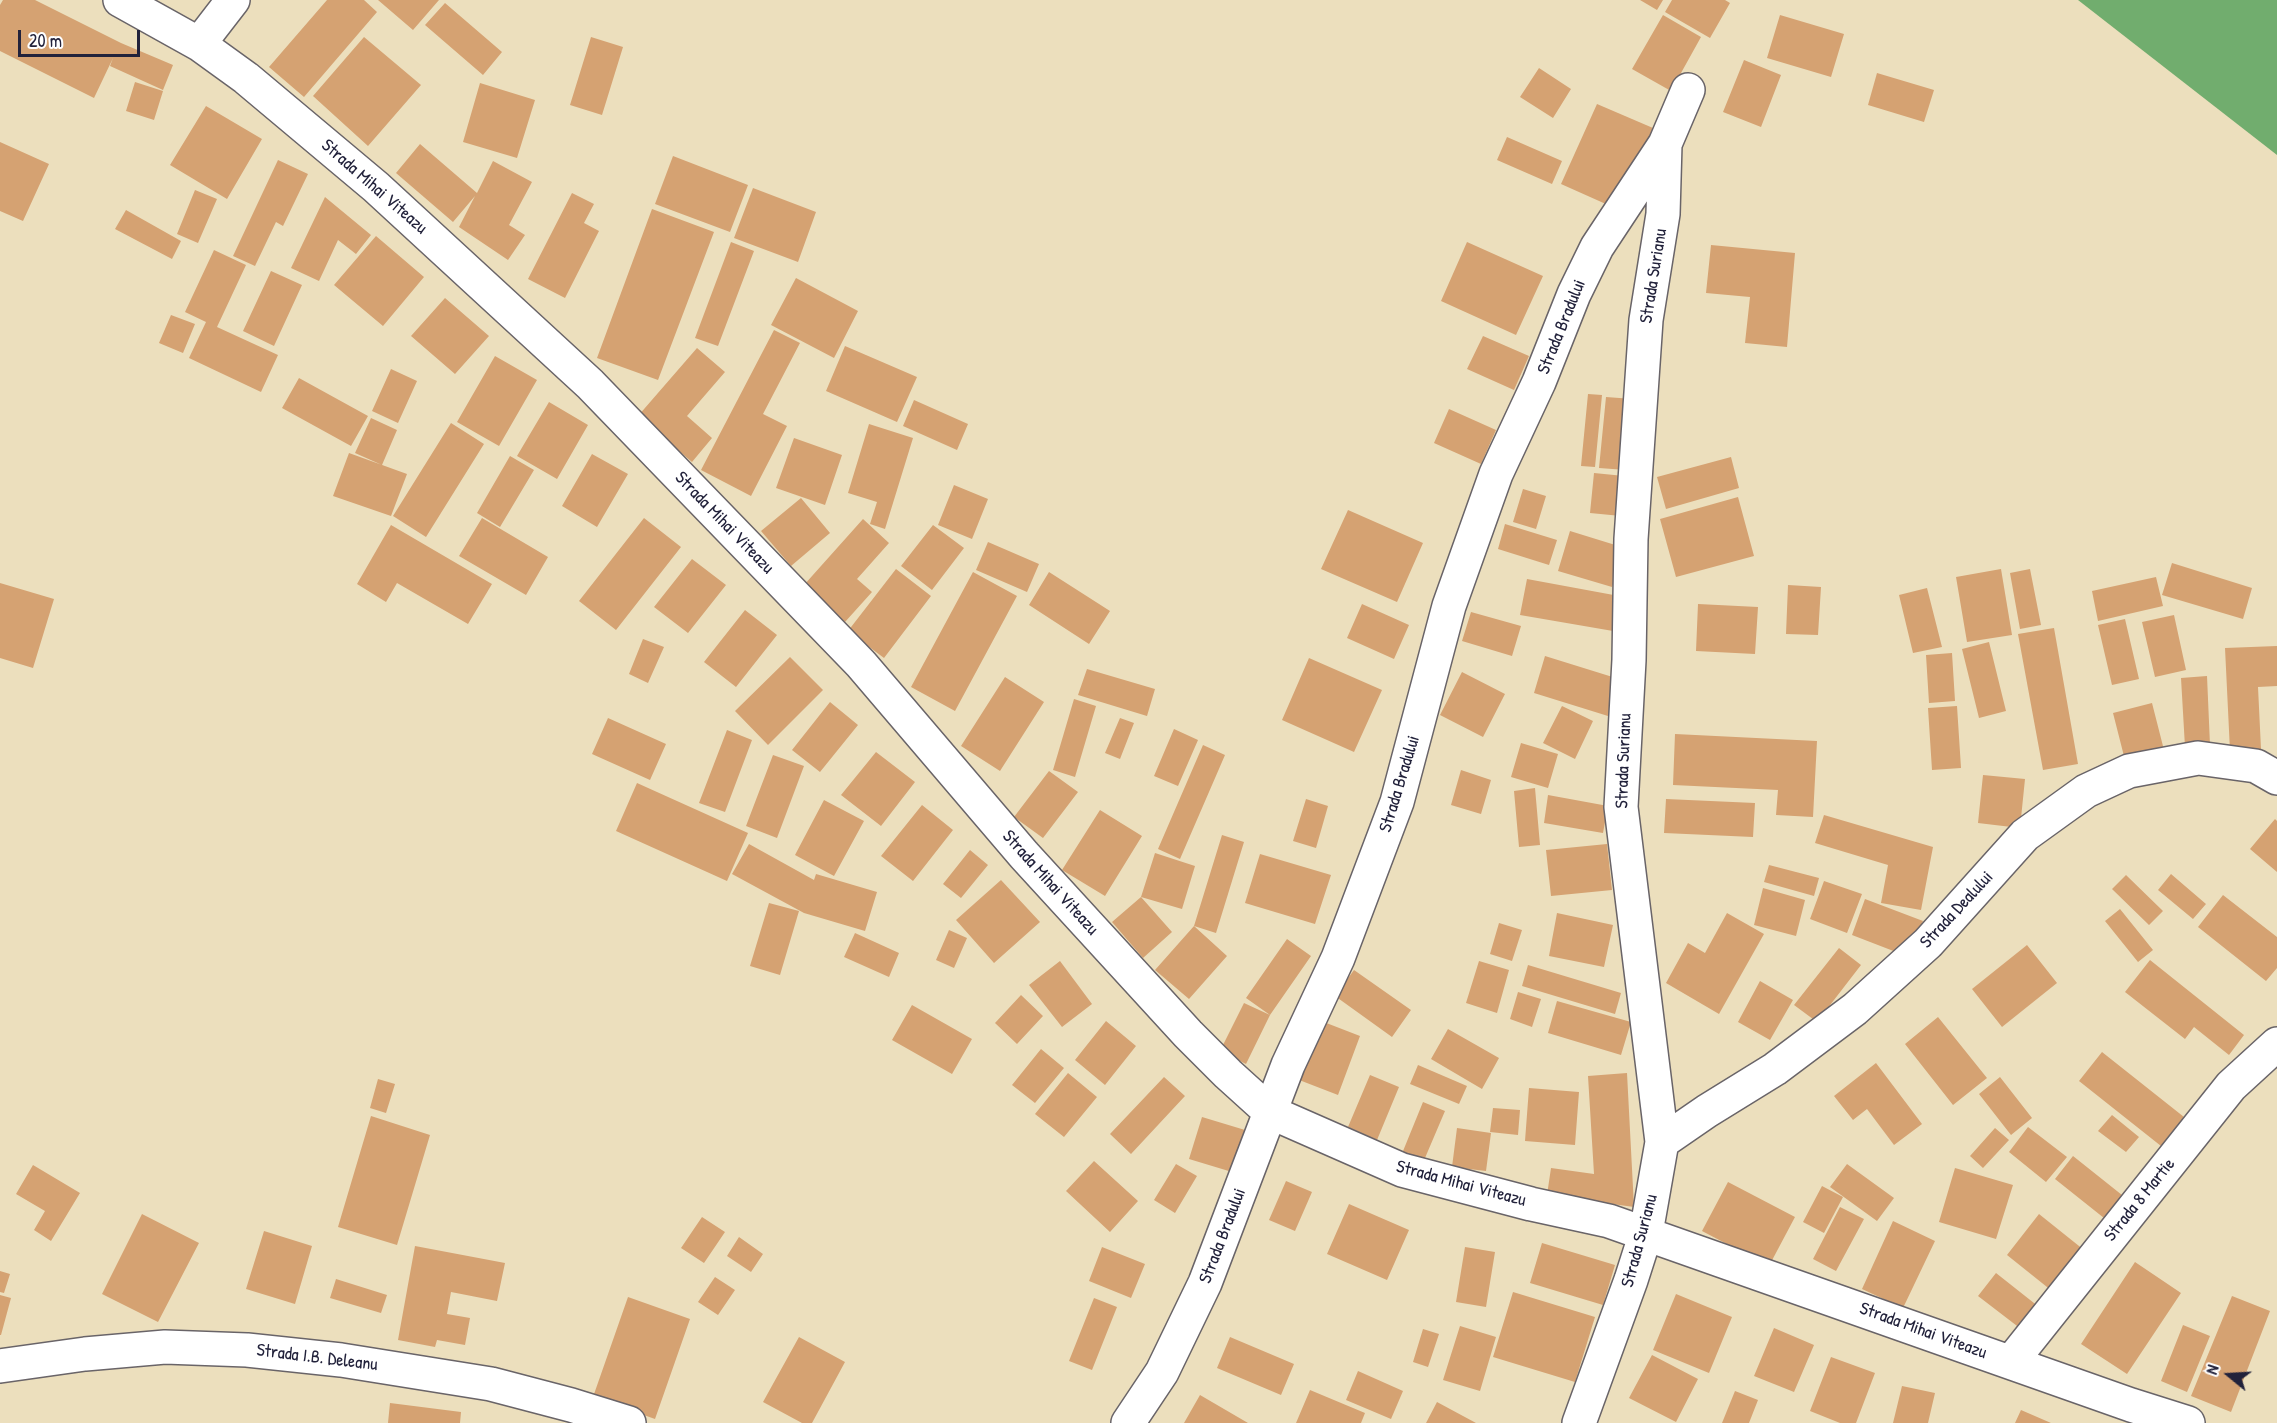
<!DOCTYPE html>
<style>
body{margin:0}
#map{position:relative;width:2277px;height:1423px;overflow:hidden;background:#ecdfbd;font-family:"Patrick Hand",sans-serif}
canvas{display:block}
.north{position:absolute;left:2199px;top:1345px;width:60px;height:60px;-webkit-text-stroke:4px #fff;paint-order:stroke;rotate:288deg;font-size:16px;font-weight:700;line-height:24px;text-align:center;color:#22223b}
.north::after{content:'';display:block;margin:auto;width:21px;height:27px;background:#22223b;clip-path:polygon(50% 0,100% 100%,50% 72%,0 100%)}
.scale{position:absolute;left:18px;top:30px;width:122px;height:27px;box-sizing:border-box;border:3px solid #22223b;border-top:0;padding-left:8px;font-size:18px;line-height:21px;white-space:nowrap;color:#22223b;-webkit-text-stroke:4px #fff;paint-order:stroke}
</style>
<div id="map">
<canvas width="2277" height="1423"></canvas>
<div class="north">N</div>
<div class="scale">20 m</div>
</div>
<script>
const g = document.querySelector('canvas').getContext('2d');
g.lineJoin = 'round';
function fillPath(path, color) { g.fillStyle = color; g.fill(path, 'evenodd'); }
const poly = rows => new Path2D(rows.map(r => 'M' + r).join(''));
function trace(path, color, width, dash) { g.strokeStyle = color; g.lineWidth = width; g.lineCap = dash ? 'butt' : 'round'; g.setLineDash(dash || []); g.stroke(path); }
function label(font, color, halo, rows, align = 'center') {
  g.font = font + ' "Patrick Hand",sans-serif'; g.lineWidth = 6; g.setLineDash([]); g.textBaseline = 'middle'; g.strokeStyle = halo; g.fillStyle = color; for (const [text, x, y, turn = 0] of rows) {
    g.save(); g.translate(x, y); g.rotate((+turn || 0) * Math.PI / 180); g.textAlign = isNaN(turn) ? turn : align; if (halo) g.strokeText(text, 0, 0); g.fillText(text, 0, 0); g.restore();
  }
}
const forest = poly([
 [2078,0,2277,0,2277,155]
]);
const building = poly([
 [3,0,35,0,121,43,173,65,163,90,110,66,113,58,94,98,0,51,0,5],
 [327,0,364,0,377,12,304,97,269,67],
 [378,0,439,0,413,30],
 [1640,0,1663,0,1657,10],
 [1672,0,1725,0,1730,3,1710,38,1665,12],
 [445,3,502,52,483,75,425,25],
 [1663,15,1701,37,1671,91,1632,69],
 [1780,15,1844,34,1831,77,1767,58],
 [364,37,421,85,368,146,313,96],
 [591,37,623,47,602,115,570,105],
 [1744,60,1781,75,1761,127,1723,112],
 [1539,68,1571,89,1553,118,1520,97],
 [1877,73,1934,90,1924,122,1868,105],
 [135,82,163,91,154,120,126,111],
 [480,83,535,100,517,158,463,142],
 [1597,104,1653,128,1617,209,1561,184],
 [206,106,262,139,227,199,170,165],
 [1507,137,1562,161,1552,184,1497,160],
 [0,142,49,164,23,221,0,211],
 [420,144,477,193,493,161,532,182,509,225,525,235,508,260,459,227,475,196,453,222,396,173],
 [673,156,748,185,730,232,655,204],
 [278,160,308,174,283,226,276,222,255,266,233,256],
 [753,188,816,212,798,262,734,238],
 [195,190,217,199,198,243,177,234],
 [572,193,594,204,584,223,599,231,565,298,528,279],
 [325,197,371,235,356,254,338,240,319,281,291,268],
 [652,209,714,232,658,380,597,358],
 [126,210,181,241,172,259,115,229],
 [376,236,424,277,383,326,334,285],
 [731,242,754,251,718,346,695,338],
 [1467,242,1543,276,1516,335,1441,301],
 [1711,245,1795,253,1787,347,1745,343,1750,297,1706,293],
 [214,250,246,265,217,327,278,355,261,392,189,358,206,322,185,312],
 [271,271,302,285,274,346,243,331],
 [796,278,858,311,834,358,771,325],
 [445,298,489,336,455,374,411,336],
 [171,315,195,324,183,353,159,343],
 [774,330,800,343,763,414,787,426,751,496,701,470],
 [1483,336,1529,356,1514,390,1467,369],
 [845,346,917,377,897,422,826,391],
 [697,348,725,372,687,416,712,438,692,462,638,416],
 [495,356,537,380,499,446,457,422],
 [391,369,417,381,398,423,372,411],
 [299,378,368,416,351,446,282,408],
 [1588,394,1602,395,1595,467,1581,466],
 [1606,397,1633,399,1626,470,1599,468],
 [914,400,968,424,957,450,903,426],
 [549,402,588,425,557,479,517,456],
 [1449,409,1496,430,1481,464,1434,443],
 [371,418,397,430,382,465,355,453],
 [451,423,484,444,426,537,393,516],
 [869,424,913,438,885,529,870,524,877,502,848,493],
 [794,438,842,455,825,505,776,488],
 [349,453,407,474,391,516,333,496],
 [592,454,628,474,597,527,562,506],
 [510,456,534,470,500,527,477,513],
 [1731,457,1739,488,1666,509,1657,477],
 [1594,473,1624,476,1621,516,1590,513],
 [954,485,988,499,972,539,938,525],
 [1523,489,1546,496,1536,529,1513,522],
 [1738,497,1754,556,1676,577,1660,519],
 [801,498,830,533,791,566,761,531],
 [1348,510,1423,543,1397,602,1321,569],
 [482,518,548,557,526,595,459,556],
 [644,518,681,547,616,630,579,601],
 [863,519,889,543,857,579,872,592,845,622,804,585],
 [1505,524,1557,540,1549,565,1498,549],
 [391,525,492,584,468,624,397,583,386,602,357,584],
 [933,525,964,548,932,590,901,566],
 [1570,531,1625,548,1612,587,1558,571],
 [988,542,1039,564,1027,592,976,570],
 [692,559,726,585,688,633,654,607],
 [2172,563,2252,588,2243,619,2162,595],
 [896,569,931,596,884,658,848,631],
 [2001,569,2012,635,1967,642,1956,577],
 [2030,569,2041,625,2020,629,2010,573],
 [973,572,1017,596,955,711,911,687],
 [1049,572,1110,611,1089,644,1029,605],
 [2156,577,2163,606,2098,621,2092,591],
 [1527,579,1619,596,1613,631,1520,615],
 [0,583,54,599,33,668,0,658],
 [1788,585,1821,587,1818,635,1786,634],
 [1927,588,1942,647,1913,653,1899,595],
 [1362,604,1409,625,1394,659,1347,638],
 [1698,604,1758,607,1755,654,1696,651],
 [745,610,777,635,736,687,704,662],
 [1471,612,1521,626,1512,656,1462,641],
 [2174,615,2186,670,2155,677,2142,622],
 [2125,619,2139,679,2112,685,2098,625],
 [2054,628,2078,764,2043,770,2018,634],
 [643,639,664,647,648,683,629,674],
 [1989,642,2006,711,1979,718,1962,649],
 [2277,646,2277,686,2258,687,2261,749,2230,751,2225,648],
 [1952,653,1955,701,1929,703,1926,655],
 [1545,656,1619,679,1608,716,1534,693],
 [790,657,823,690,768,745,735,711],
 [1309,658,1382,690,1354,752,1282,720],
 [1087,669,1155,689,1147,716,1078,695],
 [1462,672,1505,694,1483,737,1440,715],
 [2207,676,2210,745,2185,747,2181,678],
 [1005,677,1044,702,1000,771,961,746],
 [1074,699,1096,706,1075,777,1053,770],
 [830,702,858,725,820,772,792,750],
 [2152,703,2165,754,2126,764,2113,713],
 [1562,706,1593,721,1575,759,1543,743],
 [1957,706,1961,768,1932,770,1928,708],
 [608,718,666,744,650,780,592,754],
 [1120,718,1134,723,1120,759,1105,753],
 [1174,729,1198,740,1178,786,1154,776],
 [727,730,752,740,725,812,699,803],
 [1675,734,1817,741,1813,817,1776,815,1778,790,1673,785],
 [1521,743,1558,754,1548,788,1511,777],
 [1203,745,1225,755,1180,859,1158,849],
 [876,752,915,782,881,826,841,795],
 [773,755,804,766,777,838,746,826],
 [1461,770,1491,780,1481,814,1451,805],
 [1049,771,1078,792,1043,838,1014,817],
 [1983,775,2025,779,2020,828,1978,823],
 [637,783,748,833,727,881,616,831],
 [1535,788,1540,845,1519,847,1514,791],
 [1548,795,1608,806,1603,833,1544,823],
 [1306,799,1328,806,1316,848,1293,841],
 [1666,799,1755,803,1753,837,1664,833],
 [824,800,864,821,834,876,795,855],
 [922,805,953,830,913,881,881,856],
 [1100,810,1142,836,1105,896,1062,870],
 [1824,815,1933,847,1921,910,1881,903,1888,865,1815,843],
 [2275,819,2277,821,2277,872,2250,849],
 [1222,835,1244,842,1216,933,1194,926,1227,956,1189,999,1155,970,1194,926],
 [749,844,814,880,816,874,877,892,865,931,804,913,732,874],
 [1607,844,1612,890,1551,896,1546,850],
 [970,850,988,865,961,898,943,884],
 [1155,853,1195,866,1182,909,1141,897],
 [1260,854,1331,875,1315,924,1245,903],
 [1769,865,1819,878,1814,896,1764,882],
 [2171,874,2206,904,2193,919,2158,890],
 [2126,875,2163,911,2149,925,2112,889],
 [1001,880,1040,922,994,963,956,920],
 [1824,881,1862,894,1847,933,1810,919],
 [1763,888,1805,900,1796,936,1754,925],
 [2223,895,2277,937,2277,968,2266,981,2198,927],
 [1141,897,1172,932,1143,958,1112,922],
 [1865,899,1923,921,1909,957,1852,935],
 [769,903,799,911,780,975,750,966],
 [2120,909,2153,950,2138,962,2105,921],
 [1557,913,1613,925,1604,967,1549,956],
 [1727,913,1764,934,1719,1014,1666,983,1688,943,1705,953],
 [1499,923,1522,930,1512,961,1490,954],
 [949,930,967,938,954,968,936,960],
 [855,933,899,953,889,977,844,957],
 [1287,939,1311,956,1270,1015,1246,1064,1220,1051,1244,1003,1270,1015,1246,998],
 [2027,945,2057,983,2002,1027,1972,989],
 [1839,948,1861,965,1817,1022,1794,1005],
 [2150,960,2244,1035,2229,1055,2194,1027,2185,1039,2125,992],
 [1060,961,1092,1004,1062,1027,1029,985],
 [1479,961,1509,970,1497,1013,1466,1003],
 [1528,965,1621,993,1615,1014,1522,986],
 [1354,970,1411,1010,1392,1037,1335,996],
 [1760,981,1793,1000,1770,1040,1738,1022],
 [1518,992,1541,999,1532,1027,1510,1019],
 [1021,995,1043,1016,1017,1044,995,1023],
 [1557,1001,1631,1022,1621,1055,1548,1033],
 [912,1005,972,1039,952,1074,892,1040],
 [1938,1017,1987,1078,1953,1105,1905,1044],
 [1316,1019,1360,1036,1338,1095,1294,1078],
 [1106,1021,1136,1046,1105,1085,1075,1060],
 [1448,1029,1499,1058,1482,1089,1431,1059],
 [1041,1049,1064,1068,1035,1103,1012,1085],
 [2102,1052,2184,1117,2161,1146,2079,1081],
 [1876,1063,1922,1124,1894,1145,1867,1109,1853,1120,1834,1096],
 [1418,1065,1467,1086,1459,1104,1410,1084],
 [1068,1073,1097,1097,1064,1137,1035,1114],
 [1627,1073,1634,1207,1547,1195,1551,1168,1594,1174,1588,1076],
 [1370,1075,1399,1087,1377,1140,1348,1127],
 [1164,1077,1185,1096,1131,1154,1110,1134],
 [2000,1077,2032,1118,2011,1135,1979,1094],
 [378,1079,395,1084,386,1113,370,1108],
 [1529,1088,1579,1092,1575,1145,1525,1141],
 [1423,1102,1445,1111,1422,1165,1401,1156],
 [1493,1108,1520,1110,1518,1135,1490,1132],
 [2112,1115,2139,1137,2126,1152,2098,1131],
 [371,1116,430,1135,397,1245,338,1227],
 [1202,1117,1245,1130,1232,1172,1189,1159],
 [2028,1127,2067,1157,2046,1182,2009,1152],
 [1457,1128,1491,1133,1486,1171,1452,1167],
 [1995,1128,2009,1140,1983,1168,1970,1156],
 [2073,1156,2127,1199,2109,1222,2055,1179],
 [1094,1161,1138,1201,1110,1232,1066,1191],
 [1176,1164,1197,1176,1175,1213,1154,1200],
 [1847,1164,1894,1198,1877,1221,1830,1187],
 [33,1165,80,1193,51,1241,34,1230,45,1211,16,1194],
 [1955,1168,2013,1185,1996,1239,1939,1222],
 [1286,1181,1312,1192,1295,1231,1269,1220],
 [1728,1182,1795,1217,1769,1266,1702,1231],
 [1822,1186,1843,1197,1824,1233,1803,1222],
 [1349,1204,1409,1230,1387,1280,1327,1254],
 [1840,1207,1864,1219,1836,1271,1813,1259],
 [142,1214,199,1243,158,1322,102,1294],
 [2039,1214,2089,1254,2057,1295,2007,1255],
 [702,1217,725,1232,704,1263,681,1248],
 [1893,1221,1935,1241,1903,1308,1862,1289],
 [264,1231,312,1246,295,1304,246,1289],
 [739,1237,763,1254,751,1272,727,1256],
 [1542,1243,1615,1265,1603,1305,1530,1283],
 [415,1246,505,1263,497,1301,451,1292,447,1314,470,1318,465,1345,437,1340,435,1347,398,1340],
 [1102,1247,1145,1264,1131,1298,1089,1281],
 [1465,1247,1495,1252,1486,1307,1456,1302],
 [2135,1262,2181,1293,2127,1374,2081,1344],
 [0,1271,10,1274,4,1293,0,1292],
 [1996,1273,2039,1307,2021,1329,1978,1296],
 [715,1277,735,1290,718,1315,698,1302],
 [336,1279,387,1295,381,1313,330,1298],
 [1513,1292,1595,1317,1575,1382,1493,1357],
 [1676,1294,1732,1317,1709,1373,1653,1350],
 [0,1295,11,1298,1,1335,0,1335],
 [2232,1296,2270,1311,2231,1412,2191,1396],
 [628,1297,690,1319,655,1419,593,1397],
 [1094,1298,1117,1307,1092,1370,1069,1361],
 [2183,1325,2210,1336,2187,1392,2161,1381],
 [1460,1326,1496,1337,1480,1391,1443,1380],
 [1774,1328,1814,1345,1794,1392,1754,1376],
 [1423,1329,1439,1334,1428,1367,1413,1362],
 [799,1337,845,1362,812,1423,802,1423,763,1402],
 [1230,1337,1294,1364,1281,1395,1217,1368],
 [1652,1355,1698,1379,1676,1422,1629,1398],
 [1831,1357,1875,1373,1856,1423,1840,1423,1810,1411],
 [1358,1371,1403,1391,1391,1419,1346,1400],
 [1902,1386,1935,1393,1928,1423,1893,1423],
 [1310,1390,1365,1413,1361,1423,1296,1423],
 [1735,1391,1758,1400,1749,1423,1722,1423],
 [1200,1395,1248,1423,1184,1423],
 [1437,1402,1476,1423,1426,1423],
 [390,1403,461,1412,460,1423,388,1423],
 [2021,1410,2051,1423,2015,1423]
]);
const minor = poly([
 [120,0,199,44,246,78,376,187,590,384,861,664,1024,855,1188,1034,1228,1074,1270,1112,1402,1170,1531,1204,1609,1221,2131,1405,2188,1423],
 [199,44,233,0],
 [1662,1142,1707,1111,1775,1069,1855,1009,1928,943,2025,835,2086,791,2129,771,2198,758,2256,766,2277,778],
 [2011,1362,2231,1086,2277,1044],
 [0,1366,85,1354,165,1347,247,1350,341,1360,491,1384,571,1405,629,1423],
 [1128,1423,1162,1372,1205,1283,1288,1065,1338,958,1397,802,1449,606,1496,474,1539,382,1574,294,1597,247,1665,144],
 [1579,1423,1631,1280,1646,1233,1662,1142,1621,807,1629,660,1631,539,1646,320,1663,214,1665,144,1688,90]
]);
const streetNames = [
 ["Strada Mihai Viteazu",374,187,41],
 ["Strada Surianu",1654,276,-81],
 ["Strada Bradului",1562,327,-68],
 ["Strada Mihai Viteazu",724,523,46],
 ["Strada Surianu",1624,761,-88],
 ["Strada Bradului",1400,784,-73],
 ["Strada Mihai Viteazu",1050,883,48],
 ["Strada Dealului",1957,910,-47],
 ["Strada Mihai Viteazu",1461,1184,15],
 ["Strada 8 Martie",2140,1200,-51],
 ["Strada Bradului",1223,1236,-69],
 ["Strada Surianu",1640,1241,-75],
 ["Strada Mihai Viteazu",1923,1331,20],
 ["Strada I.B. Deleanu",317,1358,7]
];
fillPath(forest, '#71ad6e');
fillPath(building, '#d5a272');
trace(minor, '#696468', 36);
trace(minor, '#fff', 33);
label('18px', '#22223b', '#fff', streetNames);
</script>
